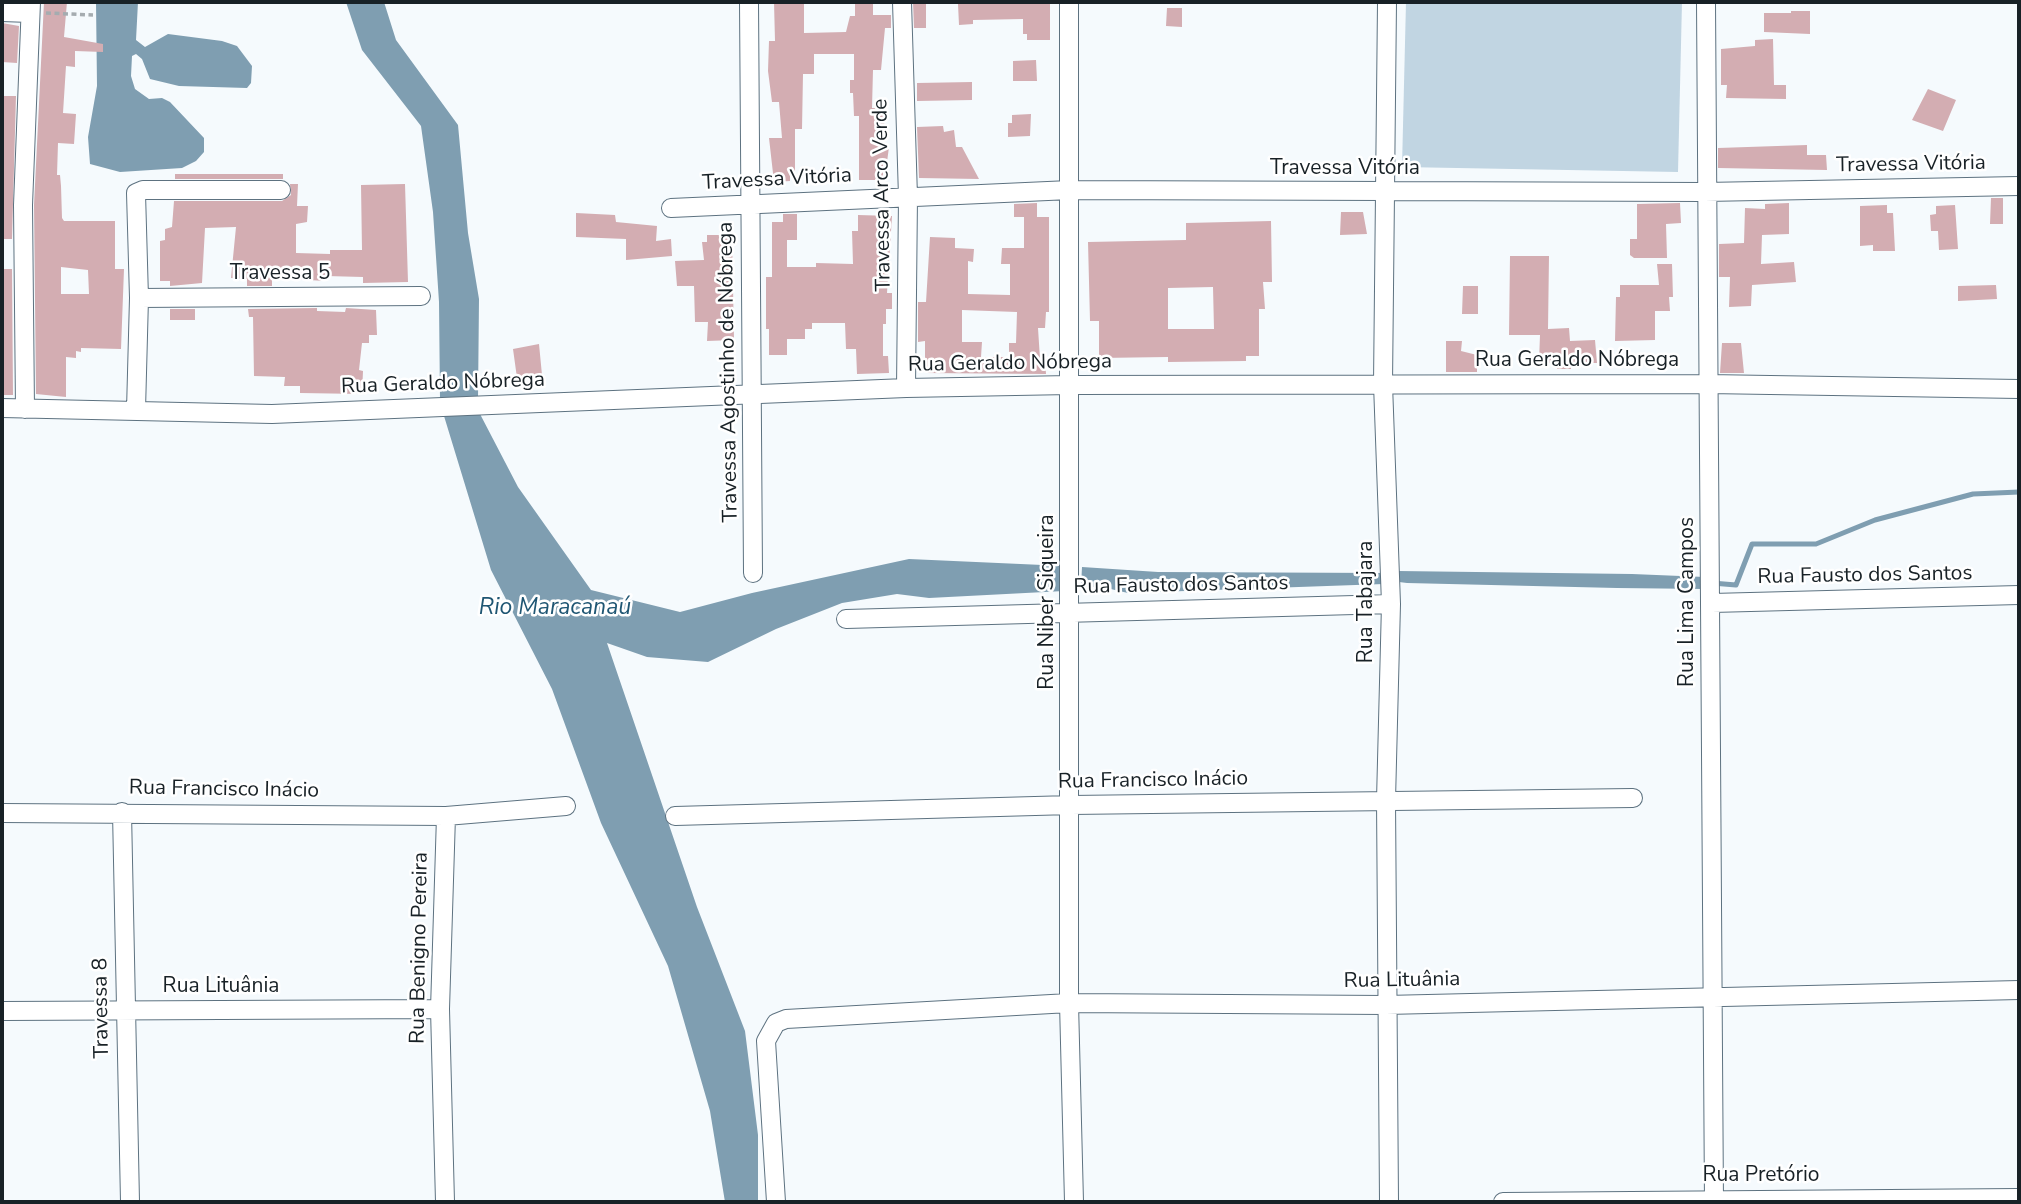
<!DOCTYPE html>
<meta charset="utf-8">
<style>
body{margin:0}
#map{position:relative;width:2021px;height:1204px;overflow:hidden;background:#f5fafd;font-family:"Nunito Sans",sans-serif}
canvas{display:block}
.frame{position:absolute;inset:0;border:4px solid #182126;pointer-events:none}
</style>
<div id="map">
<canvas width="2021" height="1204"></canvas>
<div class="frame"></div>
</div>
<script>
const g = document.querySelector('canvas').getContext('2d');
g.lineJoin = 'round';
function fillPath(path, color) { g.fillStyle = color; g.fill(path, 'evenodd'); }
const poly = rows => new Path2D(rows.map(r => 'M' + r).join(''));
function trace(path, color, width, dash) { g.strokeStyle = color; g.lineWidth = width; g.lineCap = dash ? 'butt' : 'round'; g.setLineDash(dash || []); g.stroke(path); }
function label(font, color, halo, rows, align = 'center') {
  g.font = font + ' "Nunito Sans",sans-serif'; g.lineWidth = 5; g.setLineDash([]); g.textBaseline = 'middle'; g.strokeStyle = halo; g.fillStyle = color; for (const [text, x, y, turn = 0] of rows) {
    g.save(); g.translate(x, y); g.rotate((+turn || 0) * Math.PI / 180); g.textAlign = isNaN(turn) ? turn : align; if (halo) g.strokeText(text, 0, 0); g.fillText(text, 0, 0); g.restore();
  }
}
const green = poly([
 [1406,2,1682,2,1678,172,1402,167]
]);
const water = poly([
 [96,2,138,2,136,40,145,47,168,34,222,41,237,46,252,66,251,83,247,88,179,86,150,79,142,59,136,54,132,56,131,76,135,89,149,99,162,98,170,102,204,138,204,152,196,161,182,168,120,172,90,164,88,137,97,86],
 [346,2,384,2,396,40,458,125,468,233,479,299,478,399,440,400,439,302,433,212,421,126,362,50],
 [480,414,518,487,591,590,680,612,752,593,909,559,1065,566,1064,591,929,598,897,594,842,603,776,629,708,662,647,657,607,643,697,907,745,1031,758,1135,758,1202,725,1202,710,1111,668,966,601,823,552,689,491,570,444,416],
 [1082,567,1158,572,1384,573,1384,584,1128,593,1102,587,1081,587],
 [1398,571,1632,574,1705,577,1705,589,1617,588,1407,583,1399,582]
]);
const stream = poly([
 [1712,583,1736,585,1752,544,1816,544,1875,520,1973,494,2019,492]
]);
const building = poly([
 [44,2,67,2,64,37,103,44,103,52,75,51,75,67,66,66,63,113,76,114,74,144,58,143,57,175,60,175,61,186,62,218,64,221,115,221,115,269,124,269,121,349,81,348,81,352,76,351,76,358,66,357,66,397,36,394,34,205],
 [61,267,88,270,89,294,61,294],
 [774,2,804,2,804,33,846,32,850,16,855,16,855,2,873,2,873,15,891,15,891,28,885,28,881,70,873,70,872,108,885,108,883,147,889,147,887,162,883,162,883,180,859,180,859,116,854,116,853,93,850,93,850,80,854,80,854,54,814,54,814,74,803,74,802,129,795,129,795,176,790,176,790,181,774,182,769,138,782,138,779,102,772,102,768,71,769,41,775,41],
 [913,2,926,2,926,28,914,28],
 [1050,2,1050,40,1027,40,1027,34,1023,34,1023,19,973,20,973,24,959,25,958,4],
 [1167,8,1182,8,1182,27,1166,26],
 [1791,11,1810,11,1810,34,1764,32,1764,13,1791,13],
 [2,23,19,26,17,63,2,62],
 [1773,39,1774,85,1786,85,1786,99,1726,98,1727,85,1721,85,1721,49,1755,46,1755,40],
 [1036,60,1037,81,1013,81,1013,61],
 [972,82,972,100,917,101,917,83],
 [1928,89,1956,100,1943,131,1912,120],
 [2,96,16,96,12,239,2,239],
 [1031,114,1030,136,1008,137,1008,123,1012,123,1012,115],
 [943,126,944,132,954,130,956,147,962,147,979,179,919,178,917,127],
 [1807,145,1807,155,1826,155,1827,170,1718,168,1718,148],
 [175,174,283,174,283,179,175,179],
 [290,184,298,184,297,206,308,206,307,222,296,224,296,253,330,254,330,250,362,250,361,185,405,184,408,282,363,283,363,277,326,276,326,281,272,278,272,286,247,286,247,279,231,278,236,227,205,228,202,283,170,286,170,281,160,281,160,241,165,240,165,229,172,227,174,201,282,201,291,195],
 [1991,198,2003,198,2003,224,1990,224],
 [1037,203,1037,217,1014,217,1014,204],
 [1680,203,1681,223,1666,224,1667,258,1634,258,1630,255,1630,239,1637,239,1637,204],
 [1789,203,1789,234,1762,235,1761,264,1794,262,1796,282,1752,285,1751,306,1729,307,1730,277,1719,277,1719,244,1744,243,1745,208,1765,209,1765,204],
 [1887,205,1887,213,1893,213,1895,251,1873,251,1873,245,1860,246,1860,206],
 [1955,205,1958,249,1939,250,1938,231,1931,231,1930,215,1936,214,1936,206],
 [1341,212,1363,212,1367,234,1340,235],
 [576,213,615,215,616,222,657,226,656,241,671,239,672,256,626,260,626,239,576,237],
 [783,214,797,214,797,240,787,240,787,267,816,267,816,263,853,264,852,231,858,231,858,215,892,216,887,293,892,293,892,309,886,309,886,324,883,324,883,356,888,356,889,373,857,374,856,349,846,349,845,323,812,323,812,329,805,329,805,339,787,339,787,355,769,355,769,329,766,329,766,277,772,277,772,222,783,222],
 [1024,217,1049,217,1049,312,1046,312,1045,328,1038,328,1040,359,1045,358,1046,374,925,373,925,341,918,342,918,302,926,302,930,237,955,238,955,248,974,249,973,262,968,261,968,294,1010,295,1010,264,1001,264,1002,248,1024,248],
 [962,310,1017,312,1016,343,1009,343,1009,357,981,357,982,342,962,342],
 [1271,221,1272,282,1263,282,1265,309,1259,309,1259,356,1246,356,1246,361,1168,362,1168,357,1099,358,1099,321,1090,321,1088,242,1186,240,1186,223],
 [1213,287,1214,329,1168,329,1168,288],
 [707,235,732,235,734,340,707,341,708,322,695,322,694,286,677,286,675,261,704,260,702,242,707,242],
 [1510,256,1549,256,1548,329,1569,328,1570,341,1595,340,1597,363,1571,363,1571,369,1557,369,1557,364,1539,362,1540,335,1509,335],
 [1657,264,1672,264,1673,297,1669,297,1670,311,1655,311,1655,340,1615,341,1616,297,1620,297,1620,285,1659,285],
 [2,269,12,269,13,395,2,395],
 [1996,285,1997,299,1958,301,1958,286],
 [1463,286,1478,286,1478,314,1462,314],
 [317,308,317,311,345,312,346,308,376,310,377,335,369,335,369,343,362,343,359,370,363,371,362,394,300,393,300,386,284,386,285,377,254,376,253,317,249,317,248,309],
 [170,309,195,309,195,320,170,320],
 [1446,341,1462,341,1461,351,1477,355,1477,372,1446,372],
 [1722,343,1741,343,1744,373,1720,373],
 [539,344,542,375,517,378,513,349]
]);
const path = poly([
 [46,13,93,15]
]);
const street = poly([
 [749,2,753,573],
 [902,2,908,197,906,388],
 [1069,2,1069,1003,1074,1202],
 [1387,2,1383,384,1391,604,1386,800,1389,1202],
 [1706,2,1714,1202],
 [2,12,30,13],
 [671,208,1070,190,1705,192,2019,186],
 [139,298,421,296],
 [2,408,272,414,906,388,1070,385,1708,384,2019,389],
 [25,409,23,205,31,2],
 [136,410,139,298,136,193,143,190,281,190],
 [1712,603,2019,595],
 [846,619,1391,604],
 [122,812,130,1202],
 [2,813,446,816,566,806],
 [675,816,1071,805,1633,798],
 [2,1011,440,1009],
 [445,1202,440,1009,446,816],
 [776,1202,766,1041,776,1023,786,1019,1069,1003,1386,1005,2019,990],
 [1503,1202,2019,1198]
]);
const streetNames = [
 ["Travessa Vitória",1911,165,-1],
 ["Travessa Vitória",1345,169],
 ["Travessa Vitória",777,180,-3],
 ["Travessa Arco Verde",883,195,-91],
 ["Travessa 5",280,274],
 ["Rua Geraldo Nóbrega",1577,361],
 ["Rua Geraldo Nóbrega",1010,364,-1],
 ["Travessa Agostinho de Nóbrega",729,372,-91],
 ["Rua Geraldo Nóbrega",443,384,-2],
 ["Rua Fausto dos Santos",1865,576,-1],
 ["Rua Fausto dos Santos",1181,586,-1],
 ["Rua Niber Siqueira",1048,602,-90],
 ["Rua Tabajara",1367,602,-90],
 ["Rua Lima Campos",1688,602,-90],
 ["Rua Francisco Inácio",1153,781,-1],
 ["Rua Francisco Inácio",224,790,1],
 ["Rua Benigno Pereira",420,948,-89],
 ["Rua Lituânia",1402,981,-1],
 ["Rua Lituânia",221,987],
 ["Travessa 8",102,1008,-91],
 ["Rua Pretório",1761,1176]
];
const waterNames = [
 ["Rio Maracanaú",555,608]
];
fillPath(green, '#c1d5e2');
fillPath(water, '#7f9eb1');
trace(stream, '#7f9eb1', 5);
fillPath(building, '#d3adb2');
trace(street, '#5d7280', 20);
trace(path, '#a5acb0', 3.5, [5, 3.5]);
trace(street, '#fff', 18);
label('21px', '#182126', '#fff', streetNames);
label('italic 23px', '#1f5673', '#fff', waterNames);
</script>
